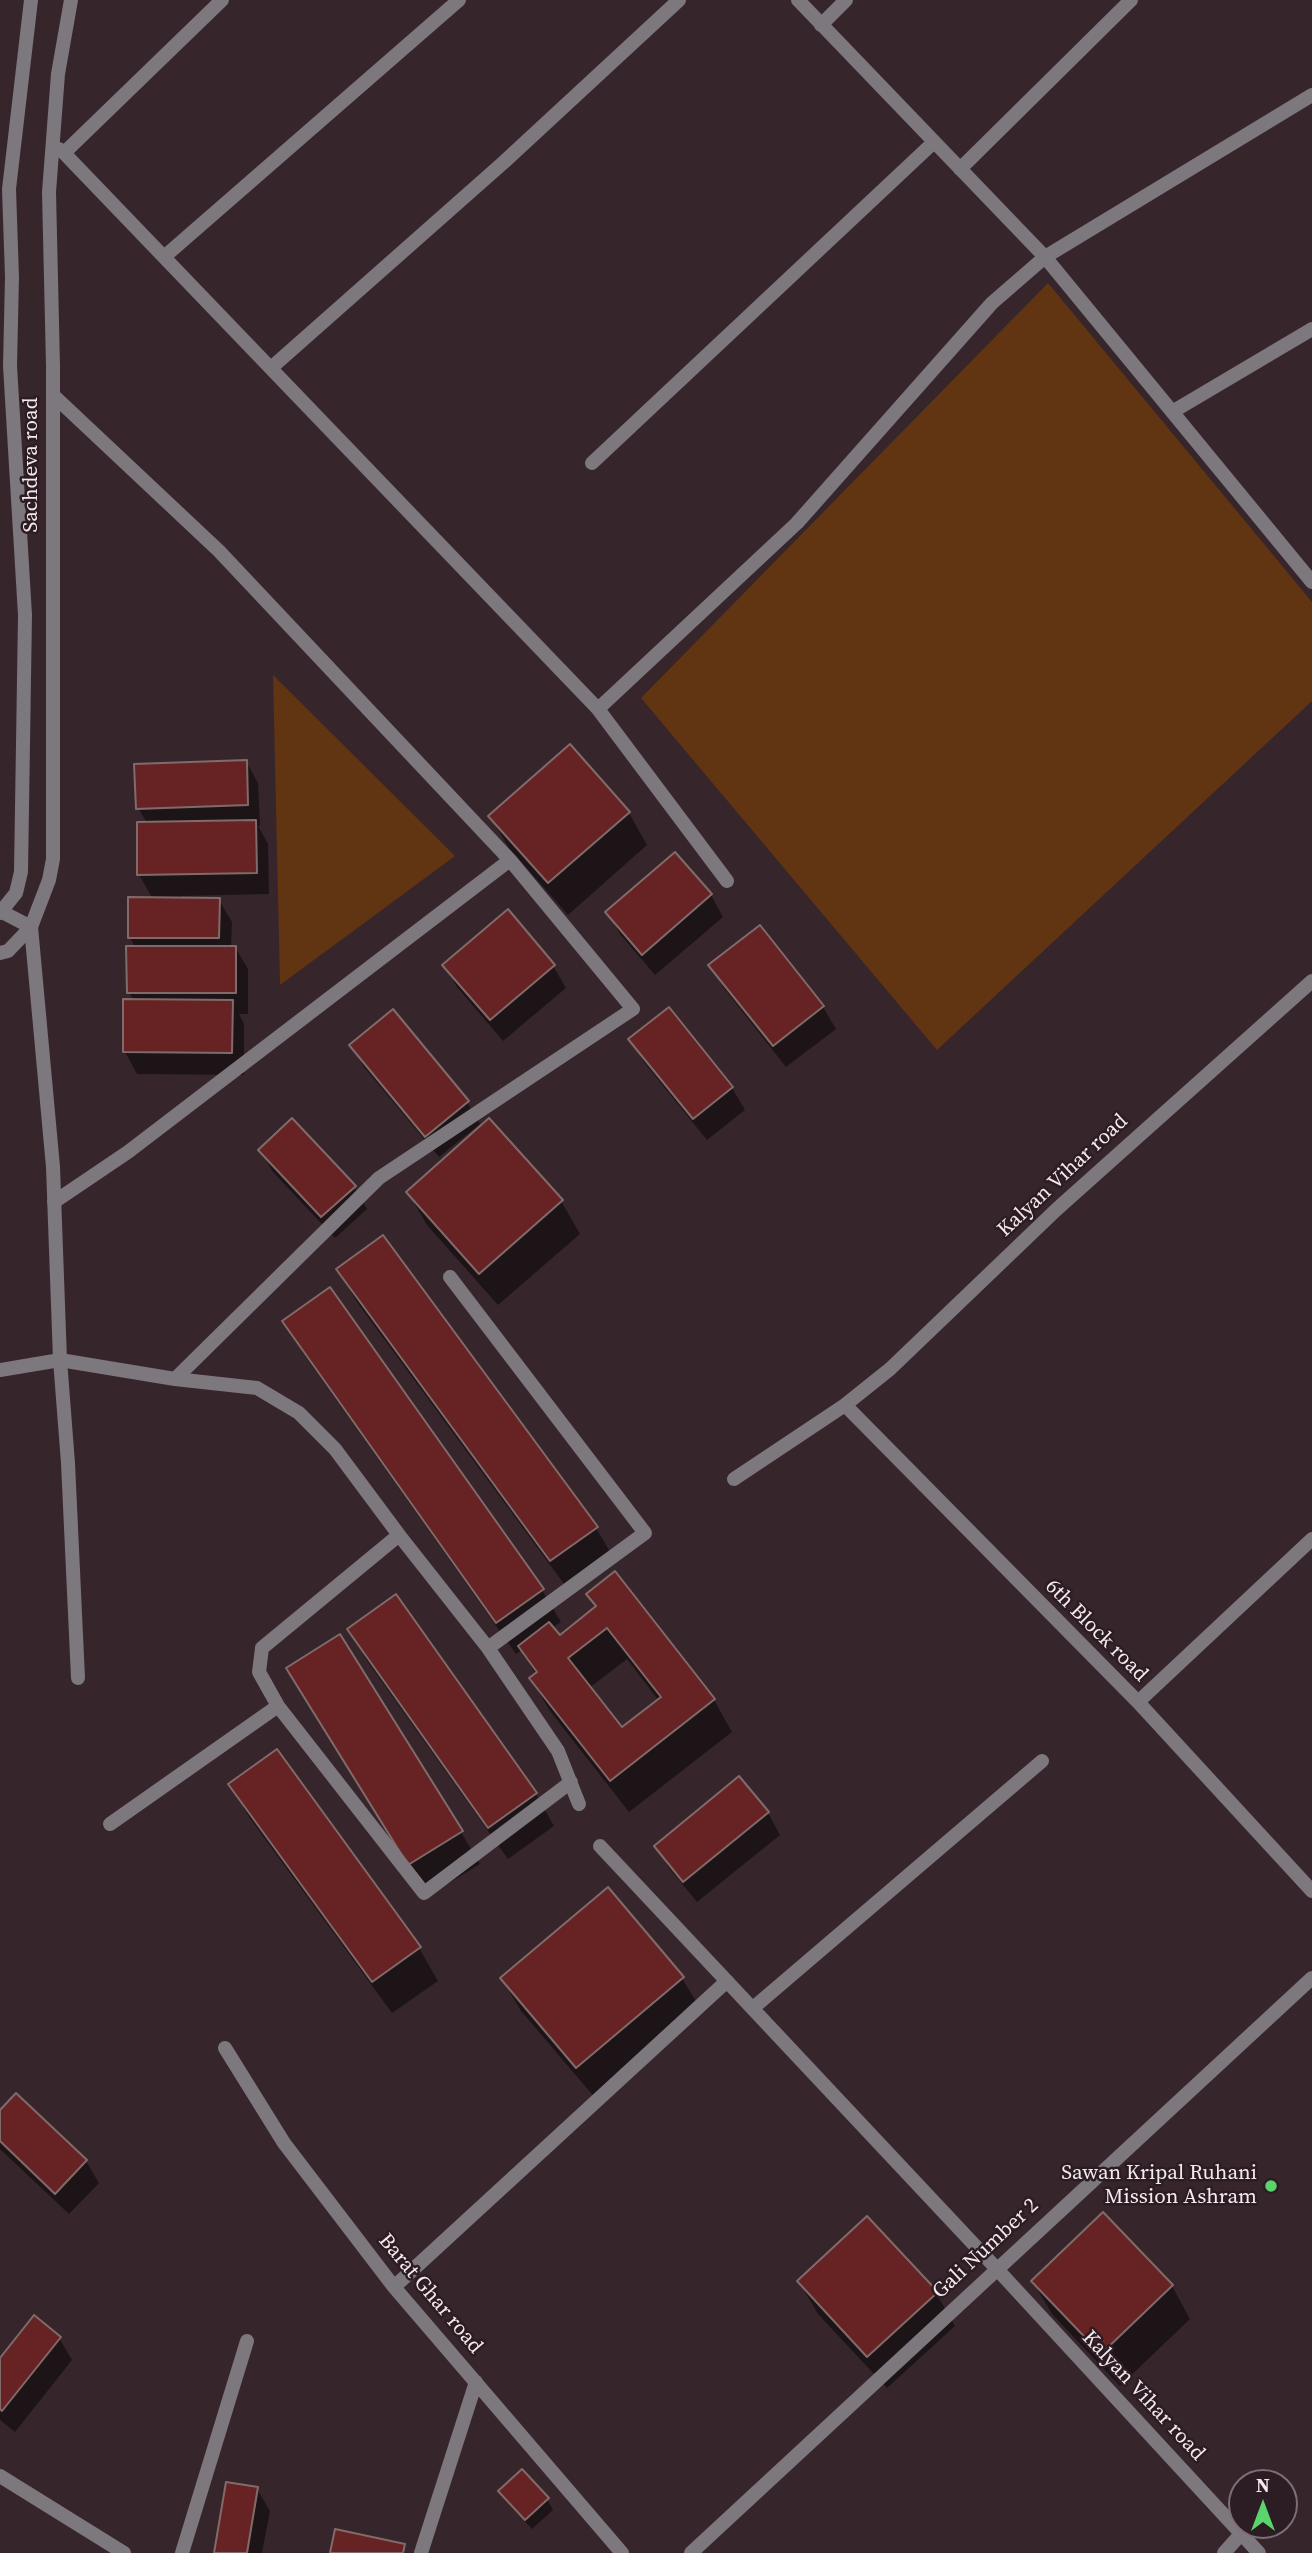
<!DOCTYPE html>
<style>
body{margin:0}
#map{position:relative;width:1312px;height:2553px;overflow:hidden;background:#36262c;font-family:"Source Serif 4",serif}
canvas{display:block}
.north{position:absolute;left:1228px;top:2469px;width:70px;height:70px;box-sizing:border-box;background:#2c1c23;border:2px solid #7c6e74;border-radius:50%;rotate:0deg;font-size:19px;font-weight:700;line-height:28px;text-align:center;color:#f4e9ed}
.north::after{content:'';display:block;margin:auto;width:24px;height:32px;background:#5ad56e;clip-path:polygon(50% 0,100% 100%,50% 72%,0 100%)}
</style>
<div id="map">
<canvas width="1312" height="2553"></canvas>
<div class="north">N</div>
</div>
<script>
const g = document.querySelector('canvas').getContext('2d');
g.lineJoin = 'round';
function fillPath(path, color) { g.fillStyle = color; g.fill(path, 'evenodd'); }
const poly = rows => new Path2D(rows.map(r => 'M' + r).join(''));
function trace(path, color, width, dash) { g.strokeStyle = color; g.lineWidth = width; g.lineCap = dash ? 'butt' : 'round'; g.setLineDash(dash || []); g.stroke(path); }
function label(font, color, halo, rows, align = 'center') {
  g.font = font + ' "Source Serif 4",serif'; g.lineWidth = 5; g.setLineDash([]); g.textBaseline = 'middle'; g.strokeStyle = halo; g.fillStyle = color; for (const [text, x, y, turn = 0] of rows) {
    g.save(); g.translate(x, y); g.rotate((+turn || 0) * Math.PI / 180); g.textAlign = isNaN(turn) ? turn : align; if (halo) g.strokeText(text, 0, 0); g.fillText(text, 0, 0); g.restore();
  }
}
const green = poly([
 [1048,283,1312,602,1312,701,937,1050,641,698],
 [273,675,455,856,280,985]
]);
const shadow = poly([
 [246,761,258,783,260,826,258,826,268,844,269,894,182,896,182,899,219,900,232,922,231,948,235,947,248,969,248,1014,239,1014,244,1024,244,1075,137,1074,125,1052,134,1001,129,992,136,948,129,937,153,899,139,875,147,823,138,808],
 [629,813,647,845,568,915,509,848,490,816],
 [675,854,711,895,723,917,655,975,620,934,608,913],
 [760,927,823,1007,836,1029,786,1067,723,987,710,965],
 [444,965,553,966,566,988,503,1041,457,987],
 [631,1039,732,1088,745,1110,707,1140,643,1061],
 [351,1045,467,1102,480,1124,439,1157,364,1067],
 [260,1150,354,1187,367,1209,335,1238,273,1172],
 [408,1192,561,1201,580,1234,498,1305,427,1225],
 [338,1270,596,1528,615,1560,570,1592,357,1302],
 [284,1321,542,1590,561,1622,552,1628,559,1637,597,1608,588,1594,615,1574,714,1700,732,1732,629,1812,550,1711,531,1679,536,1675,522,1650,516,1654,303,1353],
 [627,1659,659,1701,622,1729,589,1688],
 [349,1630,536,1794,554,1826,508,1859,368,1662],
 [307,1700,461,1832,480,1864,428,1896],
 [277,1751,419,1948,438,1981,392,2013,249,1817,230,1784],
 [768,1813,780,1835,697,1902,669,1868,656,1847],
 [682,1978,701,2010,596,2099,521,2011,502,1979],
 [16,2096,86,2161,99,2183,69,2214,0,2149,0,2112],
 [1103,2215,1172,2286,1190,2319,1120,2386,1052,2314,1033,2282],
 [799,2282,936,2293,955,2326,887,2388,818,2314],
 [59,2338,72,2360,15,2432,0,2420,0,2361],
 [257,2489,270,2511,262,2553,216,2553],
 [500,2491,547,2499,553,2510,532,2529,506,2501]
]);
const building = poly([
 [570,744,630,812,548,883,488,816,570,744],
 [247,760,248,805,136,809,134,764,247,760],
 [256,820,257,873,137,875,137,822,256,820],
 [675,852,712,894,642,955,605,912,675,852],
 [128,897,220,898,219,938,128,938,128,897],
 [508,909,555,965,490,1020,442,965,508,909],
 [760,925,824,1006,773,1046,708,965,760,925],
 [126,946,236,946,236,993,127,993,126,946],
 [123,999,233,1000,232,1053,123,1052,123,999],
 [669,1007,733,1087,693,1119,628,1039,669,1007],
 [393,1009,469,1101,425,1137,349,1045,393,1009],
 [292,1118,356,1186,321,1217,258,1150,292,1118],
 [489,1118,563,1200,479,1274,406,1192,489,1118],
 [383,1235,598,1527,550,1561,336,1269,383,1235],
 [330,1287,544,1589,496,1623,282,1321,330,1287],
 [615,1571,715,1699,610,1781,529,1678,537,1672,518,1646,549,1622,560,1635,596,1606,586,1594,615,1571],
 [607,1628,661,1697,622,1727,568,1658,607,1628],
 [396,1594,537,1793,488,1828,347,1629,396,1594],
 [340,1634,463,1831,408,1865,286,1668,340,1634],
 [277,1749,421,1947,372,1982,228,1784,277,1749],
 [739,1776,769,1812,683,1882,654,1846,739,1776],
 [608,1887,684,1977,576,2068,500,1978,608,1887],
 [16,2093,87,2160,55,2194,0,2141,0,2110,16,2093],
 [1103,2212,1173,2285,1101,2354,1031,2281,1103,2212],
 [867,2216,938,2292,867,2357,797,2281,867,2216],
 [34,2315,61,2337,2,2411,0,2409,0,2358,34,2315],
 [522,2469,549,2498,525,2520,498,2491,522,2469],
 [226,2482,258,2487,247,2553,214,2553,226,2482],
 [335,2529,405,2544,403,2553,330,2553,335,2529]
]);
const service = poly([
 [53,395,219,551,510,860,128,1152,54,1202],
 [450,1277,645,1533,488,1648],
 [60,1360,175,1379,257,1388,299,1413,335,1449,399,1535,488,1648,558,1751,579,1804],
 [175,1379,379,1178,633,1009,510,860],
 [399,1535,262,1648,259,1672,278,1706,424,1893,571,1782],
 [110,1824,278,1706]
]);
const minor = poly([
 [798,0,1045,257,1312,582],
 [821,25,846,0],
 [59,149,64,153,222,0],
 [64,153,598,709,797,523,992,303,1045,257,1312,95],
 [960,169,1131,0],
 [164,257,459,0],
 [271,368,504,162,679,0],
 [1172,412,1312,329],
 [592,463,934,142],
 [598,709,727,881],
 [60,1360,68,1463,78,1678],
 [845,1405,1138,1702,1312,1891],
 [734,1479,845,1405,890,1369,1057,1209,1312,981],
 [1138,1702,1312,1539],
 [600,1846,996,2268,1259,2553],
 [753,2008,1042,1761],
 [225,2048,284,2143,394,2287,622,2553],
 [394,2287,727,1981],
 [0,2476,124,2553],
 [182,2553,247,2341],
 [421,2553,476,2382],
 [691,2553,1312,1978],
 [1224,2553,1241,2534]
]);
const tertiary = poly([
 [2,912,31,927],
 [0,913,16,893,21,872,25,615,10,366,12,277,9,189,31,0],
 [0,953,8,951,31,927,49,880,53,859,53,366,49,192,58,74,71,0],
 [0,1370,60,1360,53,1167,31,927]
]);
const markers = [
 [1271,2186,7,"#5ad56e"]
];
const streetNames = [
 ["Sachdeva road",32,465,-90],
 ["Kalyan Vihar road",1063,1176,-43],
 ["6th Block road",1096,1631,45],
 ["Gali Number 2",986,2249,-43],
 ["Barat Ghar road",430,2294,50],
 ["Kalyan Vihar road",1143,2396,47]
];
const poiNames = [
 ["Sawan Kripal Ruhani",1257,2174],
 ["Mission Ashram",1257,2198]
];
fillPath(green, '#613412');
fillPath(shadow, '#0007');
fillPath(building, '#672223');
trace(building, '#816b6a', 2);
trace(service, '#7d777e', 14);
trace(minor, '#7d777e', 14);
trace(tertiary, '#7d777e', 14);
for (const [x, y, r, color] of markers) { const dot = new Path2D(); dot.arc(x, y, r, 0, 2 * Math.PI); g.fillStyle = color; g.fill(dot); trace(dot, '#2c1c23', 2.5); }
label('21px', '#f4e9ed', '#2c1c23', streetNames);
label('21px', '#f4e9ed', '#2c1c23', poiNames, 'right');
</script>
